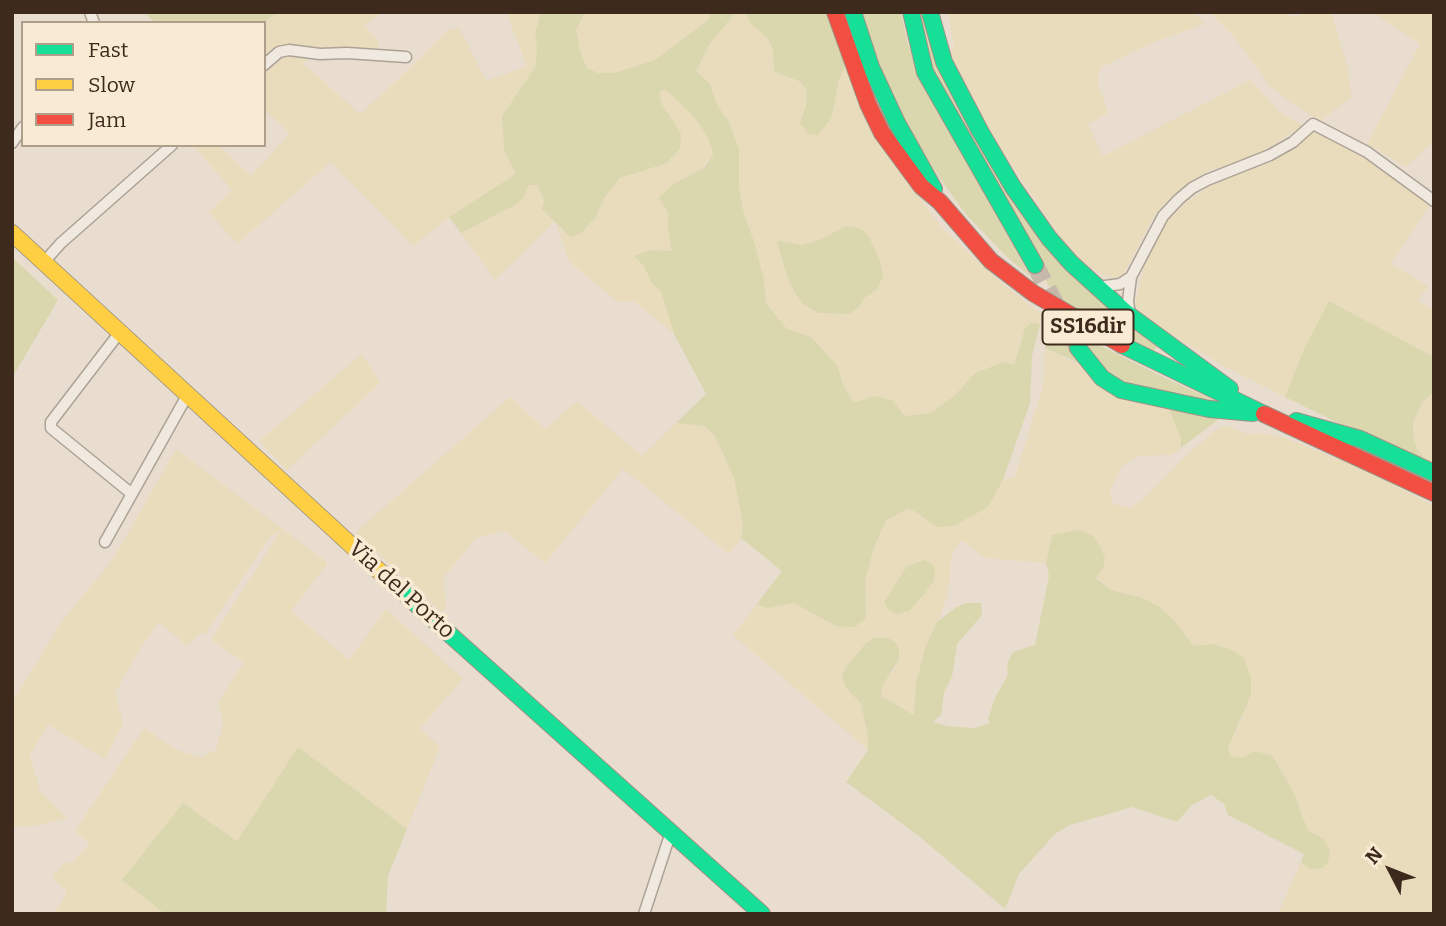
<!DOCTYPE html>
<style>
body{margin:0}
#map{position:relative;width:1446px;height:926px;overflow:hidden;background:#e8ddce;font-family:Bitter,serif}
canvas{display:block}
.frame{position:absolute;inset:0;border:14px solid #3d2a1d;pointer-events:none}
.legend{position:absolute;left:21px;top:21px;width:245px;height:126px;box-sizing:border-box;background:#f9ebd3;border:2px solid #ae9e8a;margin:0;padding:9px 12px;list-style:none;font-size:21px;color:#3d2a1d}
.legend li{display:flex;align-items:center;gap:14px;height:35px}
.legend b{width:35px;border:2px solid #ae9e8a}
.north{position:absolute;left:1355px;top:835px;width:70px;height:70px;-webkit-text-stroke:5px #f9ebd3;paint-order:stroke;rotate:312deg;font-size:19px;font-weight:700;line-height:28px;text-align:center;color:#3d2a1d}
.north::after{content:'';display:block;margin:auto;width:24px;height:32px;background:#3d2a1d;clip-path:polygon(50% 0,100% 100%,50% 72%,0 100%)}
</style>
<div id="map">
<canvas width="1446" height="926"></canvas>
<div class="frame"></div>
<ul class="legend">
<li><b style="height:9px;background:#16e098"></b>Fast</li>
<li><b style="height:9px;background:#ffcf43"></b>Slow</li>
<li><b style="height:9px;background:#f24e42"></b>Jam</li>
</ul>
<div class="north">N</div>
</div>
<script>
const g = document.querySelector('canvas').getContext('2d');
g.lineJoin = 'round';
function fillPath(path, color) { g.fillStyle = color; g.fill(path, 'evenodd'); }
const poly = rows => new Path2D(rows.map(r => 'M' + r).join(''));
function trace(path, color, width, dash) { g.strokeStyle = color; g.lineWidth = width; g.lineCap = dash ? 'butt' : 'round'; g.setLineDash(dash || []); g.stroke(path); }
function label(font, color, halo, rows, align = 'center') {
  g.font = font + ' Bitter,serif'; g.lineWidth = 7; g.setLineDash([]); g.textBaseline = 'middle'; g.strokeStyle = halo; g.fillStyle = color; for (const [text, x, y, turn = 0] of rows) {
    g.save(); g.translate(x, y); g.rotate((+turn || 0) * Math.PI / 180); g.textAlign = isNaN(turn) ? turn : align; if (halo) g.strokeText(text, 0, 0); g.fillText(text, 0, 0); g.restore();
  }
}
const farmland = poly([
 [278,12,383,12,364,25,380,43,375,51,308,49,264,61,263,23],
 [506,12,541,12,535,34,537,48,535,67,502,116,504,150,517,174,449,217,413,246,331,162,237,244,209,212,232,190,193,145,218,145,251,176,290,133,264,110,264,72,284,55,311,57,303,63,360,114,419,60,448,30,459,27,486,81,527,66],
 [585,12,712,12,707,21,655,60,614,73,598,73,587,68,580,50,576,30],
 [736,12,744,12,751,24,767,38,773,49,774,72,799,81,807,91,806,106,800,123,817,135,832,117,839,80,846,64,873,134,941,227,997,279,1044,317,1040,324,1031,323,1020,341,1014,365,975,373,954,396,931,413,905,416,892,400,854,403,843,385,836,364,811,337,787,329,766,303,764,280,755,244,744,214,728,120,717,105,710,85,696,71,709,45],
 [948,12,1194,12,1205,24,1152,43,1102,67,1099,74,1099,87,1108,112,1088,125,1103,156,1250,80,1279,111,1303,126,1262,152,1239,163,1211,170,1188,183,1154,216,1123,275,1113,278,1102,275,1080,260,1060,237,1002,151,947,52,954,48],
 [1210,12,1280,12,1295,17,1306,12,1331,12,1347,65,1352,97,1320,121,1291,103,1269,85,1235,38],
 [1372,12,1434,12,1434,141,1406,167,1367,144,1420,44],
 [666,90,694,117,708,137,713,154,668,212,668,229,672,251,651,250,643,265,652,283,661,292,674,334,634,301,616,301,569,261,557,226,570,237,596,217,604,198,620,178,665,164,669,117,662,104,659,92],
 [1315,131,1384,169,1431,203,1391,264,1428,286,1418,301,1434,310,1434,357,1329,301,1304,349,1285,397,1231,370,1139,315,1135,304,1149,247,1171,214,1208,187,1231,175,1273,161],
 [529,185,537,185,544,200,542,209,554,222,495,280,461,233,515,205],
 [1045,348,1169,409,1181,439,1181,450,1170,455,1139,456,1129,461,1121,468,1110,491,1112,502,1117,505,1129,508,1142,500,1183,458,1216,430,1225,426,1248,434,1263,433,1282,437,1369,471,1434,506,1434,914,1278,914,1301,862,1310,869,1323,838,1308,831,1293,791,1272,755,1242,758,1230,756,1228,748,1243,717,1230,649,1214,644,1194,646,1173,619,1142,598,1111,590,1052,535,1046,563,985,558,962,540,952,553,948,594,916,684,915,715,881,696,882,687,896,667,899,648,895,641,887,638,866,643,846,667,842,676,846,688,861,704,868,736,868,750,733,635,757,604,767,608,794,603,807,609,866,618,865,579,875,545,886,521,909,508,925,520,988,507,1003,480,1015,477,1043,386],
 [362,354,380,383,287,470,259,441],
 [1434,392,1434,462,1424,458,1418,450,1413,436,1413,423,1422,402],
 [510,397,545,429,577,401,642,456,676,423,704,426,715,436,734,478,743,526,741,538,729,554,623,469,545,563,505,531,476,538,443,578,446,608,442,613,356,532],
 [176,449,328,563,291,611,349,660,386,609,463,679,420,728,440,747,407,829,298,747,237,841,184,803,123,880,165,914,54,914,67,892,52,877,66,861,71,864,90,843,75,831,144,728,177,750,201,757,216,750,223,724,218,702,244,662,211,640,281,530,269,538,204,635,200,633,187,646,159,622,138,652,115,693,123,723,105,759,48,724,30,755,40,791,67,818,35,826,12,827,12,703,62,621,113,559]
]);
const green = poly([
 [144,12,278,12,263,23,155,23],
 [541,12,585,12,576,30,580,50,587,68,598,73,614,73,655,60,707,21,712,12,736,12,709,45,696,71,710,84,717,105,728,120,739,149,739,187,744,214,755,244,764,280,766,303,787,329,811,337,837,365,843,385,854,403,874,396,892,400,905,416,931,413,954,396,975,373,1004,362,1014,365,1025,328,1031,323,1040,324,1032,356,1030,403,1003,480,988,507,954,526,937,527,909,508,886,521,875,545,865,579,866,618,855,627,836,626,794,603,767,608,757,604,782,571,741,538,743,525,734,478,715,436,704,426,676,423,706,394,674,334,661,292,652,283,643,265,634,256,651,250,672,251,668,229,668,212,659,198,672,185,705,167,713,154,708,137,694,117,666,90,659,92,662,104,681,134,680,149,665,164,620,178,604,198,596,217,581,233,570,237,542,209,544,200,537,185,529,185,524,197,515,205,461,233,449,217,516,174,504,150,502,116,535,67,537,48,535,34],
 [744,12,830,12,846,64,839,80,832,117,818,135,809,134,800,123,806,106,807,91,799,81,774,72,773,49,767,38,751,24],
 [861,12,901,12,907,41,918,73,1030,276,1006,256,965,213,924,156,893,104],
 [915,12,924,12,1004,181,1158,347,1151,352,1144,352,1063,304,1050,288,933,76],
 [846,226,859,228,868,235,880,261,883,277,877,289,864,298,859,307,849,314,818,313,803,304,794,291,787,276,777,242,781,241,802,245,820,240],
 [13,258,58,300,12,378,12,259],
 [1329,301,1434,357,1434,392,1422,402,1413,423,1413,436,1418,450,1424,458,1434,462,1434,470,1285,397,1304,349],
 [1052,318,1064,327,1081,364,1045,348],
 [1077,334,1165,378,1218,402,1113,382,1092,358],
 [1169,409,1219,419,1181,448,1181,439],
 [1080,530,1092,535,1101,548,1105,558,1104,566,1096,578,1111,590,1142,598,1158,606,1173,619,1194,646,1213,644,1230,649,1244,658,1251,678,1251,695,1228,748,1230,756,1242,758,1254,751,1272,755,1293,791,1308,831,1323,838,1330,851,1328,862,1323,868,1310,869,1301,862,1304,854,1228,815,1224,804,1211,795,1192,805,1177,822,1132,807,1070,825,1055,834,1019,874,1005,909,919,836,846,782,868,750,868,736,861,704,846,688,842,676,846,667,866,643,873,638,888,638,895,642,899,648,899,659,882,687,881,696,914,715,916,684,925,648,937,622,955,608,965,603,981,603,982,615,957,644,952,677,944,693,941,715,933,722,947,726,975,728,990,723,988,719,995,698,1008,675,1007,664,1013,652,1035,645,1049,576,1046,563,1052,535],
 [925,560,933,565,935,573,933,582,925,593,909,611,896,614,888,609,884,602,907,566],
 [298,747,407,829,388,876,386,914,165,914,122,880,183,803,237,841]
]);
const primaryTunnel = poly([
 [1035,265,1078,348]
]);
const street = poly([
 [90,12,94,23],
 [264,65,279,52,289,50,320,54,347,53,406,57],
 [12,143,23,127],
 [44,262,61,243,172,145],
 [1098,287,1120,284,1131,277],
 [1130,315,1128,301,1131,277,1163,216,1179,199,1192,188,1207,180,1270,155,1293,142,1313,124,1367,152,1434,201],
 [120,332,51,422,51,428,132,494],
 [105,542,188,394],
 [644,914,671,832]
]);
const fast = poly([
 [853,12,871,67,897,123,934,189],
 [911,12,925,72,1035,265],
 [930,12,944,62,980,131,1013,187,1049,238,1071,263,1125,312,1230,389],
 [1122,345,1264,414],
 [1078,348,1102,378,1121,390,1209,409,1253,413],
 [1296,421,1360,439,1434,473],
 [388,579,762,914]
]);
const slow = poly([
 [12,233,388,579]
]);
const jam = poly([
 [835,12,868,104,882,133,921,186,940,202,991,261,1033,293,1122,345],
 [1264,414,1434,493]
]);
const shields = [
 [1088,327,91]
];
const shieldNames = [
 ["SS16dir",1088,327]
];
const streetNames = [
 ["Via del Porto",401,590,42]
];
fillPath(farmland, '#e9dcbd');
fillPath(green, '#dad7af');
trace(primaryTunnel, '#c6b9ab', 18, [18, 9]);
trace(street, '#ada296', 13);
trace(fast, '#9d9286', 18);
trace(slow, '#9d9286', 18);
trace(jam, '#9d9286', 18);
trace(street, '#efe9e0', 10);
trace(fast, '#16e098', 16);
trace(slow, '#ffcf43', 16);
trace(jam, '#f24e42', 16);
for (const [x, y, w] of shields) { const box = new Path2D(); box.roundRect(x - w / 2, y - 17.5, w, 35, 5); g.fillStyle = '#f9ebd3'; g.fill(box); trace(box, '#3d2a1d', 2); }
label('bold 21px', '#3d2a1d', null, shieldNames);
label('23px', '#3d2a1d', '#f9ebd3', streetNames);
</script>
